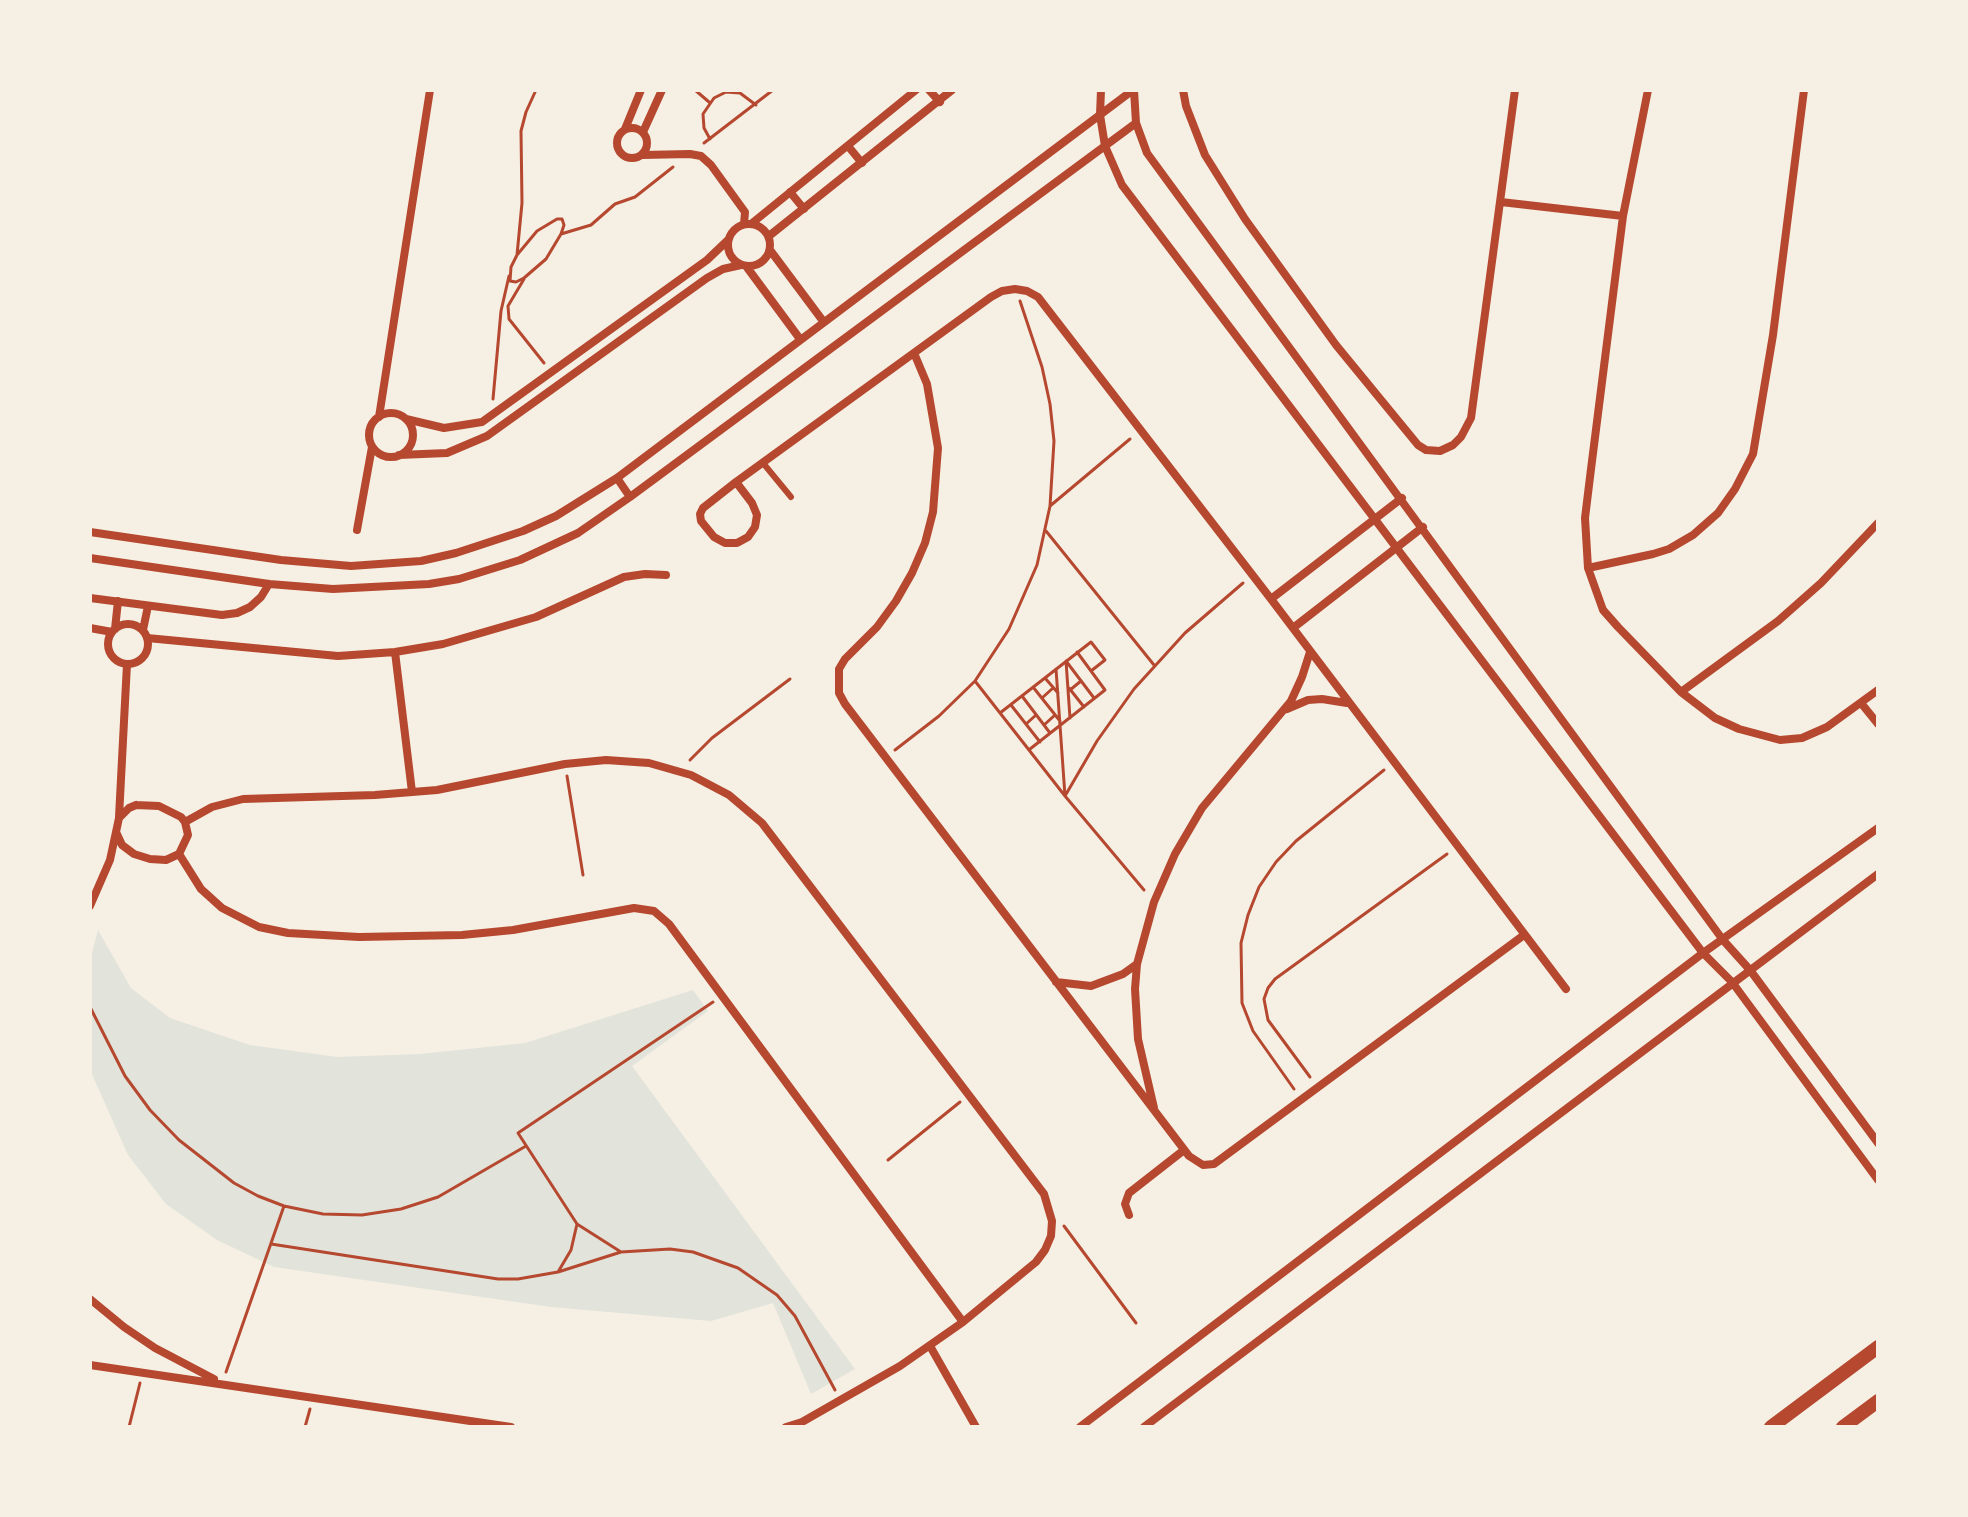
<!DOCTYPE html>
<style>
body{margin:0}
#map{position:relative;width:1968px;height:1517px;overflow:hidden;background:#f6efe4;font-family:"DM Sans",sans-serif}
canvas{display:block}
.frame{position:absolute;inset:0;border:92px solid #f6efe4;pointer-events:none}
</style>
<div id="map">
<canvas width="1968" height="1517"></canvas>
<div class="frame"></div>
</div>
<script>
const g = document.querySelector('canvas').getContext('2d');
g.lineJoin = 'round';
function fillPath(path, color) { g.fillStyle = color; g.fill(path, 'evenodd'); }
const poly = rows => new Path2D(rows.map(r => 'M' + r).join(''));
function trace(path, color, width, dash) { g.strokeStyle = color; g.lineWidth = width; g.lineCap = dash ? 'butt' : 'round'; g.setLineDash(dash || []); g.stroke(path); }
const green = poly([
 [98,930,131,988,170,1018,250,1045,337,1057,420,1054,525,1043,693,990,708,1011,632,1066,855,1369,811,1394,773,1303,711,1321,551,1307,274,1267,217,1240,166,1204,128,1155,90,1070,90,961]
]);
const path = poly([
 [695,90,709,102],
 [710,139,704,128,703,114,714,98,726,92,740,93,756,105],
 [704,143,773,90],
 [557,219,562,219,564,225,561,234,546,259,524,278,516,282,510,281,511,267,517,255,537,231,557,219],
 [561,234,591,225,615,204,635,197,673,167],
 [517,255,522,203,521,131,526,112,536,90],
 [524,279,508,306,509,319,544,363],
 [493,399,501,311,509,276],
 [1050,506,1130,439],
 [1046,531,1154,665],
 [1077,652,1091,671],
 [1056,669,1065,796],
 [1045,678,1058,693],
 [975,681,1065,796,1144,890],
 [1033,687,1060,721],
 [1069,688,1084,707],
 [1070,690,1081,681],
 [1022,696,1050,733],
 [1042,698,1053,688],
 [1011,705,1040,742],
 [1000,713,1091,642,1105,660,1091,671,1105,690,1030,749],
 [1070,718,1066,661,1094,698],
 [1026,724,1036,715],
 [1044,725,1055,715],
 [895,750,939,716,975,681,1009,629,1037,565,1050,506,1054,441,1050,404,1042,367,1020,301],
 [690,760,712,738,790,679],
 [567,776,583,875],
 [1065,796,1097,741,1134,689,1185,633,1243,583],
 [90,1007,125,1076,150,1110,179,1140,234,1183,258,1196,284,1206,323,1214,362,1215,401,1209,438,1197,526,1146],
 [1310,1077,1268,1020,1264,999,1268,988,1275,979,1447,854],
 [1294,1089,1253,1031,1242,1003,1241,943,1248,915,1259,887,1276,862,1296,841,1384,770],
 [888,1160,960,1102],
 [1064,1226,1136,1323],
 [271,1244,498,1279,518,1279,558,1272,621,1252,670,1249,693,1252,738,1268,777,1295,795,1316,835,1390],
 [621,1252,577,1224,518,1133,713,1002],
 [558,1272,571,1250,577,1224],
 [226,1372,284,1206],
 [129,1427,140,1383],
 [305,1427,310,1409]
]);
const service = poly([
 [763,463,791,497]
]);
const minor = poly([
 [929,90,940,102],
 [1101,90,1100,115,1105,146,1122,185,1703,953,1732,982,1878,1180],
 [1134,90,1136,123,1147,153,1723,940,1750,970,1878,1143],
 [1183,90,1186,106,1205,155,1245,219,1336,345,1418,445,1426,450,1440,451,1453,445,1461,437,1471,418,1515,90],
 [1648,90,1623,216,1591,469,1585,518,1588,568,1653,554,1669,549,1693,535,1718,513,1735,489,1753,454,1773,335,1804,90],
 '617 143a15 15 0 1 1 30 0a15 15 0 1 1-30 0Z',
 [625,129,641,90],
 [643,132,662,90],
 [848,146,862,163],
 [642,155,690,154,701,156,711,165,745,212,744,224],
 [790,192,804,209],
 [1501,202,1623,216],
 '728 245a21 21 0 1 1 42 0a21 21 0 1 1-42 0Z',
 [751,224,916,90],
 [769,236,952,90],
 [770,250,823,321],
 [746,266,800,339],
 [914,353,927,384,938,448,933,512,925,543,912,573,896,601,877,627,845,659,839,669,839,693,845,704,1189,1156,1203,1165,1214,1164,1524,935],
 '369 435a22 22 0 1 1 44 0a22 22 0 1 1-44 0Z',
 [379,417,430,90],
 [406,419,444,428,482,422,707,260,728,240],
 [399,455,447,453,487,436,707,278,723,269,741,265],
 [617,478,630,497],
 [736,482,752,503,757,515,755,527,748,537,737,543,725,543,714,537,701,521,700,514,703,508,736,482,991,297,1002,291,1015,289,1027,291,1038,297,1271,599,1566,989],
 [357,530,372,447],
 [90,532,281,560,351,566,421,561,456,553,523,531,556,516,617,478,1133,90],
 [90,558,269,584,333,589,429,584,459,579,520,560,578,533,630,497,1136,123],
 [1588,568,1603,610,1618,627,1681,692,1715,718,1739,729,1780,740,1802,738,1827,727,1878,690],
 [90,598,222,615,237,613,250,607,261,597,269,584],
 [1271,599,1402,498],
 '108 644a20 20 0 1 1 40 0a20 20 0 1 1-40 0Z',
 [90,628,112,632],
 [1293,628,1423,527],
 [115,629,118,601],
 [143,630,148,606],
 [147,638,338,656,395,652,443,644,536,617,624,577,645,574,666,575],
 [395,652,412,792],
 [1681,692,1778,621,1821,583,1878,523],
 [1861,703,1878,724],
 [1287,709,1308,700,1322,699,1347,703],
 [136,805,159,806,181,817,185,822,188,835,179,854,166,860,150,859,134,854,122,845,116,832,119,818,129,808,136,805],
 [119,817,127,664],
 [185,822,212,807,243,799,375,795,437,790,565,764,606,760,649,763,691,775,729,795,762,823,1044,1194,1052,1221,1051,1236,1045,1250,1036,1262,963,1322,900,1366,802,1422,786,1427],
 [179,854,201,889,222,908,259,927,288,933,359,937,462,935,513,930,634,908,654,911,669,924,963,1322],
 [90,906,110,860,116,832],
 [1056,982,1091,986,1123,974,1137,964],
 [1154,1108,1138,1039,1135,989,1137,964,1154,902,1175,854,1202,808,1291,701,1302,677,1310,652],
 [1129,1215,1125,1204,1129,1193,1184,1150],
 [90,1299,124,1327,155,1348,214,1379],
 [930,1346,976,1427],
 [90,1365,511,1427],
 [1080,1427,1703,953,1878,828],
 [1144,1427,1878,874]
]);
const tertiary = poly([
 [1771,1427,1878,1347],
 [1843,1427,1878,1401]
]);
fillPath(green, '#e2e4dc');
trace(path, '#b5482f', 3);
trace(service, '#b5482f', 6);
trace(minor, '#b5482f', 8);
trace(tertiary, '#b5482f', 14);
</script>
